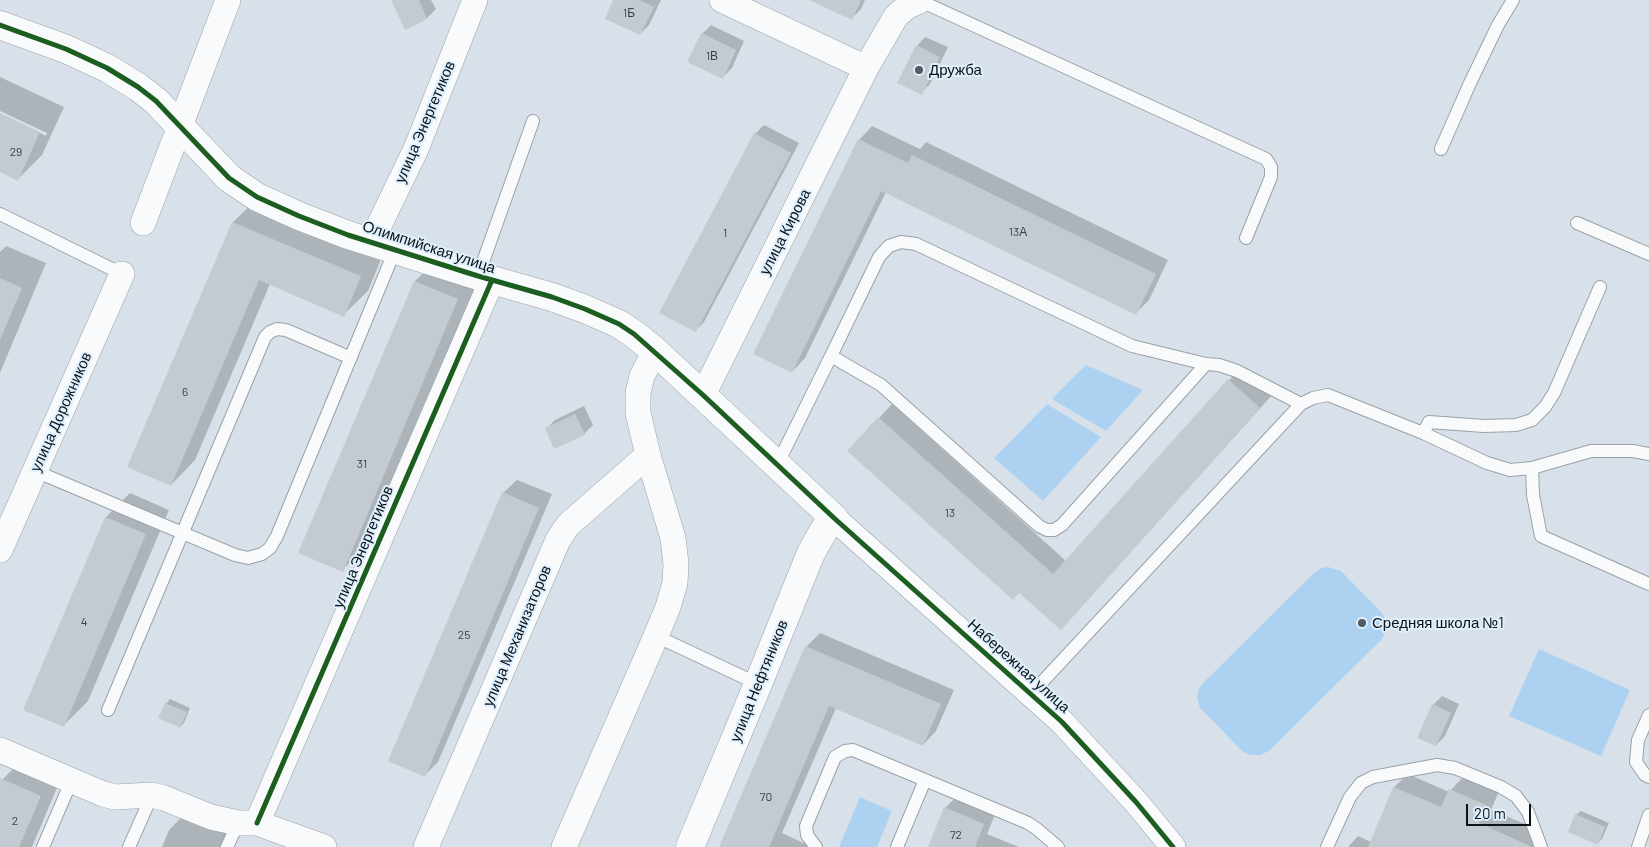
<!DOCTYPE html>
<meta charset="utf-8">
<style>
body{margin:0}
#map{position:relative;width:1649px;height:847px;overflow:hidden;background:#d8e1e9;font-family:Barlow,sans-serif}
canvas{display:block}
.scale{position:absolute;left:1466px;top:804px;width:65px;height:22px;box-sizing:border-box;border:2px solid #0c1217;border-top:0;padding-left:6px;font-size:15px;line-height:18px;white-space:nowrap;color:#0c1217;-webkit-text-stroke:4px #deeffd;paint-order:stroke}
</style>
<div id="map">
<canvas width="1649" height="847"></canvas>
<div class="scale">20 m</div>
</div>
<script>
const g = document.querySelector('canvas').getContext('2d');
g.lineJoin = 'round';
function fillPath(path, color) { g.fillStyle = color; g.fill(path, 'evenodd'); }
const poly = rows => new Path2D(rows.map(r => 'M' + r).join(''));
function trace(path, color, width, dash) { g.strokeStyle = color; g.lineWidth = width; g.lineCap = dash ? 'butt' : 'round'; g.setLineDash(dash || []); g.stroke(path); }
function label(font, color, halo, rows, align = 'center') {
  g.font = font + ' Barlow,sans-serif'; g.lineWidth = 4; g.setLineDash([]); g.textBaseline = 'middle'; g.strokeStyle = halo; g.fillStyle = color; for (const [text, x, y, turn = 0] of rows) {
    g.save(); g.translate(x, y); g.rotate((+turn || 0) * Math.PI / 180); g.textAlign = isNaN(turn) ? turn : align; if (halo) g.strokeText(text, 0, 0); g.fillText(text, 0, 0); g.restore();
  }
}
const green = poly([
 [1086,365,1143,390,1106,431,1052,399],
 [1047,404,1101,437,1043,501,994,458],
 [1328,567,1341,571,1382,613,1386,621,1386,632,1381,640,1270,750,1261,755,1250,755,1242,751,1200,708,1197,697,1199,689,1203,683,1314,573,1321,568],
 [1539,649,1630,690,1601,756,1509,716],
 [860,797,892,811,877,847,839,847]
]);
const shadow = poly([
 [393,0,431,0,436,9,427,18],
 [615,0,661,0,649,25,640,34],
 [824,0,865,0,861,9,852,18],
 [711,25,744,41,732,68,723,77,702,34],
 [925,37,948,47,930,84,921,93,917,46],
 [0,77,64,107,42,155,18,179,0,171,0,114,46,136,47,133,0,111],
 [764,125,799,143,704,322,695,331,755,134],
 [872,126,920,149,926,142,1168,260,1149,300,1136,313,886,192,805,358,792,372,859,140],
 [258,198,384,252,368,291,343,315,270,284,195,460,171,485,129,467,233,222],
 [6,246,46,263,0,373,0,252],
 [440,257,482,275,367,546,342,570,300,552,415,281],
 [1242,366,1273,394,1074,615,879,418,892,404,1066,561],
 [584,406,593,425,584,434,546,429,555,420],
 [517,480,552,494,438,762,425,775,503,493],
 [130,493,169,510,88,701,63,726,106,517],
 [820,633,954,690,936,731,923,745,836,708,782,833,810,846,810,847,721,847,806,647],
 [1442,696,1459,704,1445,736,1436,745,1433,705],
 [170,699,190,708,184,723,180,727,166,704],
 [27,755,64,771,32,847,0,847,0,785,2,780],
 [1408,774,1449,792,1464,776,1499,791,1491,810,1540,830,1533,847,1348,847,1358,836,1371,842,1394,787],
 [959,794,997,810,987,834,1019,847,929,847,945,808],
 [193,806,231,822,220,847,162,847,169,830],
 [1581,811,1609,823,1602,839,1597,844,1576,815]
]);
const building = poly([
 [391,0,419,0,427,19,405,30],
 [613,0,639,0,654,7,640,35,605,19],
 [809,0,861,0,852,20],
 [701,33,736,50,723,79,687,62],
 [916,45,940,57,922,95,897,83],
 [0,113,40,132,18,181,0,172],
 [754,133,791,153,696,332,659,313],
 [858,139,908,163,912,155,1156,274,1136,315,881,191,792,373,753,354],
 [232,222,361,276,344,317,259,280,171,486,127,467],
 [0,278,22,288,0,340],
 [414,281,458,299,343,572,298,553],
 [1228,379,1260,408,1061,630,1019,593,1013,600,847,451,878,417,1053,574],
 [575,414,585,435,554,449,545,428],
 [502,492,539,508,425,777,388,761],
 [105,517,146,534,64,727,23,710],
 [805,646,941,704,923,746,829,706,769,847,719,847],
 [165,703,187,712,180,728,158,718],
 [1432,704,1451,713,1436,746,1417,738],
 [0,778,41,796,19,847,0,847],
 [1393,787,1441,807,1449,789,1486,805,1479,823,1532,847,1368,847],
 [944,807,984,824,975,847,928,847],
 [1575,814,1605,827,1598,845,1568,832]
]);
const service = poly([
 [918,2,927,4,1266,159,1271,167,1271,177,1246,238],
 [1441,149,1470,83,1498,25,1513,0],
 [0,214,122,274],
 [1577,223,1649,254],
 [478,276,533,121],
 [831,356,879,257,889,246,901,242,916,244,1132,346,1206,364],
 [1423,433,1429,422,1484,426,1516,425,1532,420,1545,407,1554,393,1600,287],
 [777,465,831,356,881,385,1039,526,1047,530,1054,530,1062,525,1206,364,1219,365,1237,371,1301,404,1313,398,1328,395,1423,433,1487,463,1510,470,1532,468,1591,451,1633,451,1649,454],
 [1532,468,1533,495,1541,536,1649,584],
 [35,471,235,555,248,558,262,554,270,548,277,536,395,250],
 [656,636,758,684],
 [1031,694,1301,404],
 [108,710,265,337,270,332,277,329,286,330,351,358],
 [1649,715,1638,740,1636,762,1645,775,1649,777],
 [43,847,71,782],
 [129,847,152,795],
 [227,847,238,823],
 [816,847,807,835,806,826,835,757,845,751,853,750,1028,823,1037,829,1058,847],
 [897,847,925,780],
 [1327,847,1350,797,1361,783,1373,777,1437,765,1455,768,1501,787,1516,796,1528,812,1541,847],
 [1638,847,1649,815]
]);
const minor = poly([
 [722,0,866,68],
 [143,223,228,0],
 [371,242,416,149,475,0],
 [703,395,866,68,896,16,908,6,918,2],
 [834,518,1062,722,1136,802,1173,847],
 [0,550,122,274],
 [0,750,103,794,115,797,152,795,164,798,211,817,238,823,257,823,324,847],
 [257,823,492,280],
 [426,847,558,540,568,525,648,455],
 [564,847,656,636,668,607,675,583,676,564,673,538,648,455,638,413,638,393,642,376,655,351]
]);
const tertiary = poly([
 [0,25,66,49,107,68,138,87,156,101,229,178,257,197,299,216,348,235,478,276,552,297,585,309,619,324,634,334,655,351,834,518,824,530,811,553,758,684,690,847]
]);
const cycleway = poly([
 [0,25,66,49,107,68,138,87,156,101,229,178,257,197,299,216,348,235,478,276,552,297,585,309,619,324,634,334,703,395,834,518,1062,722,1136,802,1173,847],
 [257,823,492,280]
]);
const markers = [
 [919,70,5,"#535a60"],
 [1362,623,5,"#535a60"]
];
const numberNames = [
 ["1Б",629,13],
 ["1В",712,56],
 ["29",16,152],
 ["13А",1018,232],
 ["1",725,233],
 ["6",185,392],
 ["31",362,464],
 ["13",950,513],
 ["4",84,622],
 ["25",464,635],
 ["70",766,797],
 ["2",15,821],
 ["72",956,835]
];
const poiNames = [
 ["Дружба",929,70],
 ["Средняя школа №1",1372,623]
];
const streetNames = [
 ["улица Энергетиков",425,122,-67],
 ["улица Кирова",785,232,-63],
 ["Олимпийская улица",429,247,18],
 ["улица Дорожников",61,412,-66],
 ["улица Энергетиков",363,547,-67],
 ["улица Механизаторов",517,636,-67],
 ["Набережная улица",1019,666,42],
 ["улица Нефтяников",759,681,-68]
];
fillPath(green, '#add2f1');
fillPath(shadow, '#0003');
fillPath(building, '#c4cad1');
trace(service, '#9aa1a7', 14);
trace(minor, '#9aa1a7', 26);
trace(tertiary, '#9aa1a7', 29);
trace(service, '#f9fafc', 12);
trace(minor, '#f9fafc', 25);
trace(tertiary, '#f9fafc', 28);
trace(cycleway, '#1b5e20', 5);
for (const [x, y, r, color] of markers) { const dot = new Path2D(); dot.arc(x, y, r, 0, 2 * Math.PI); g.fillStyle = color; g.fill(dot); trace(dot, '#deeffd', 2); }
label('12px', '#3b4146', null, numberNames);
label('15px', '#0c1217', '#deeffd', poiNames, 'left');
label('15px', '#0c1217', '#deeffd', streetNames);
</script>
